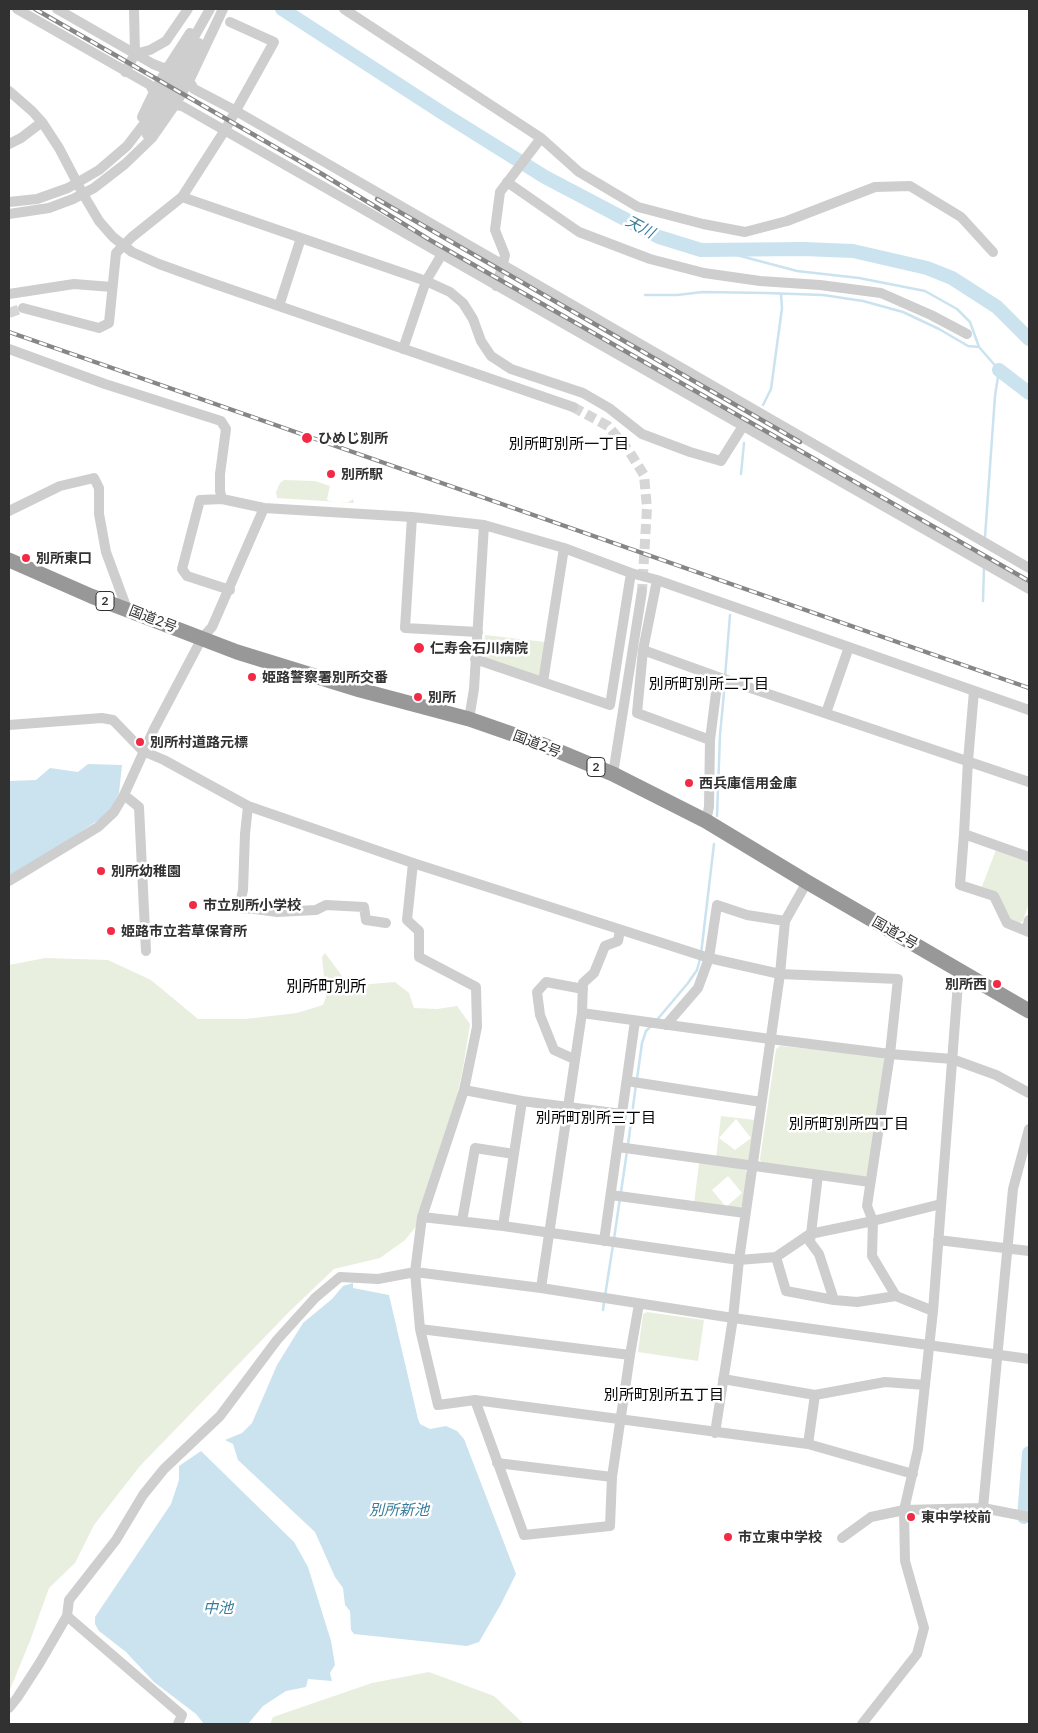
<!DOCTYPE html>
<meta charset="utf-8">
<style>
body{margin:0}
#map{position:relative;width:1038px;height:1733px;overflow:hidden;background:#fff;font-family:Lato,sans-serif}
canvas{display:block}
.frame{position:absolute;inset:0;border:10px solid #313131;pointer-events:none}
</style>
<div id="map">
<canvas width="1038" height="1733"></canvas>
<div class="frame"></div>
</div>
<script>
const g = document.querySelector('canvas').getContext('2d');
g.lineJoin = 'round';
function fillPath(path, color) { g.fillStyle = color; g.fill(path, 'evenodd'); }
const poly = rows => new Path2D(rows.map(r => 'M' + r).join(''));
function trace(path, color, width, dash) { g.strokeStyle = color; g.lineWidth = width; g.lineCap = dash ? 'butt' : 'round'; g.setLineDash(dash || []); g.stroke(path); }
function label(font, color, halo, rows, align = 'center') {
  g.font = font + ' Lato,"Noto Sans JP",sans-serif'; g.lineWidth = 5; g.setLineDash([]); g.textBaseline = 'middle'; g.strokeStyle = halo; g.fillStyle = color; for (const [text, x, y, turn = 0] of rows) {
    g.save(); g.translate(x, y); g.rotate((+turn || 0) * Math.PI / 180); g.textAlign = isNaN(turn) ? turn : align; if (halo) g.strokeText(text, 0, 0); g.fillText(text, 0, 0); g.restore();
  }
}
const green = poly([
 [284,480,315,481,330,486,327,499,329,501,347,503,353,499,354,503,277,498,276,492,280,483],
 [485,635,545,642,542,673,537,677,485,659,484,654],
 [996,850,1029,862,1029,903,1023,921,1018,924,1010,919,998,893,981,889],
 [325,953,345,980,359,985,395,982,409,993,414,1008,437,1009,457,1006,470,1024,464,1062,447,1148,426,1214,405,1240,380,1258,334,1269,289,1312,140,1466,94,1525,75,1563,49,1588,30,1641,9,1692,9,965,45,958,108,960,151,980,198,1019,245,1019,297,1013,323,1005,326,997,322,957],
 [780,1046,882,1056,885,1061,868,1176,863,1179,762,1164,760,1159,776,1049],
 [721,1116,755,1120,750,1159,745,1162,716,1158],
 [736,1119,751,1138,735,1150,719,1138],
 [699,1163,745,1169,747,1173,742,1205,740,1208,694,1204],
 [728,1176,742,1193,726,1207,712,1190],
 [647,1312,704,1320,698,1361,638,1352,643,1314],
 [429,1672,494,1696,524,1724,270,1724,273,1717,372,1683]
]);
const water = poly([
 [88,764,122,765,119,793,111,809,103,817,62,844,9,876,9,781,36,780,50,768,78,772],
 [353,1283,353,1288,389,1295,418,1419,420,1424,430,1429,446,1426,457,1431,464,1439,516,1574,501,1604,479,1642,467,1646,354,1634,351,1630,350,1611,345,1605,343,1588,335,1577,315,1532,238,1460,233,1444,225,1440,242,1433,252,1423,277,1365,303,1323,332,1299,343,1286],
 [201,1451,294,1542,308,1567,331,1641,335,1665,330,1673,332,1681,308,1679,306,1687,286,1691,263,1706,248,1724,204,1724,196,1714,154,1682,126,1652,99,1631,95,1624,95,1617,171,1504,179,1480,179,1466]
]);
const stream = poly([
 [714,249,797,271,859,278,925,291,957,309,970,322,979,347,999,370,995,396,985,537],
 [645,295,677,295,703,292,766,293,823,295,863,301,903,312,939,329,968,346,979,347],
 [763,405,771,389,782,308,781,294],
 [741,474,744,443],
 [983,601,984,567],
 [725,677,730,615],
 [717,816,720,735,725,682],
 [701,954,714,844],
 [656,1021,688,983,697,970,700,959],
 [637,1079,642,1043,646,1031,652,1025],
 [628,1145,636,1084],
 [621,1192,627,1151],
 [614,1239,620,1198],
 [605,1296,613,1245],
 [603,1310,604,1302]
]);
const river = poly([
 [282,9,444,114,545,177,659,237,701,250,803,249,853,251,927,268,952,278,997,307,1029,339],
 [999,370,1029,393],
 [1024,1517,1029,1453]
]);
const minorTunnel = poly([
 [9,313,23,308],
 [573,407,608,426,629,451,644,475,647,508,642,591]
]);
const minor = poly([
 [17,9,150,85,154,92,142,117],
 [57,9,153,64,163,68,168,67,190,33],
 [223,9,189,81,194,89,236,111,1029,568],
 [344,9,541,138,579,172,638,207,703,224,745,232,787,221,875,187,910,186,961,217,993,252],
 [135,54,150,50,166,41,188,9],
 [125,72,135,54,134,9],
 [9,91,32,111,42,122,59,148,83,194,99,221,113,237,132,252,159,264,209,282,573,407],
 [154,92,168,67],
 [175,105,189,81],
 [147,135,199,43],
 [9,144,21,138,42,122],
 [507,182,579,232,650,259,704,273,760,281,820,285,881,293,931,315,967,334],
 [182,197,426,281,450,292,463,303,473,319,481,341,491,356,511,369,583,393,609,408,642,434,690,452,721,461,743,426],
 [9,202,37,199,68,188,99,170,127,146,147,120,210,9],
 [9,214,49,208,73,199,94,188,125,164,152,138,175,105,182,106,1029,589],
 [496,286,503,264,505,255,495,230,500,192,541,138],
 [9,294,74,284,112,287],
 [279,306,301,238],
 [23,308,99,328,109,323,116,253,132,237,182,197,225,130,274,42,230,22],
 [9,349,105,384,221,421,226,429,220,474,220,491,222,499,264,508,412,517,484,525,564,548,631,573,657,580,1029,710],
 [403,349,426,281,442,254],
 [222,499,200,500,182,569,187,576,230,590],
 [9,511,60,486,94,478,99,488,99,514,106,552,127,609],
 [412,517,405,628,478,632],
 [657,580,643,650,637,713,710,740],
 [643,650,718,677,1029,782],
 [475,659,610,705,631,573],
 [543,682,564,548],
 [974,691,968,761,964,834,960,885,994,896,1007,923,1029,932],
 [826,713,849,647],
 [469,719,474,689,484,525],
 [9,725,102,718,113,720,143,751,164,760,248,806,413,863,709,958,780,974,898,979,890,1054,867,1206,873,1221,872,1256,896,1296],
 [613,774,642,591],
 [124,795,139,807,146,951],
 [248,806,245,834,243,890,239,908,255,909,277,912,316,910,326,905,364,907,366,920,386,923],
 [706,821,709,807,710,740,718,677],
 [964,834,1029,857],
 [413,863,407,920,419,931,419,957,476,987,477,1027,464,1090,422,1217,415,1272,420,1329,438,1405,475,1400,808,1444,913,1474],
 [9,881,98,827,114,812,124,795,154,729,202,638,212,627,264,508],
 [1026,931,1029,920],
 [582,1013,770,1039,890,1054,952,1059,996,1075,1029,1093],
 [666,1025,698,988,709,958,717,905,747,915,785,921],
 [574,1059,554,1050,540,1015,537,992,546,982,583,989],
 [627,1081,761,1102],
 [464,1090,522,1101,622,1114],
 [618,1147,870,1182],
 [818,1175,810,1242,819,1254,834,1300],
 [611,1195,745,1213],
 [422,1217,503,1226,739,1260,776,1257,810,1234,873,1221,941,1204],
 [462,1221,475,1148,514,1154],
 [503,1226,522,1101],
 [938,1240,1029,1251],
 [604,1241,635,1021],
 [776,1257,786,1291,834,1300,857,1302,896,1296,933,1311],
 [541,1288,582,1013,583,983,594,973,605,946,618,941,620,930],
 [420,1329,630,1355],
 [723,1379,815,1395,885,1382,925,1385],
 [475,1400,524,1535,610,1526,612,1477,630,1355,639,1304],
 [715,1433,733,1318,739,1260,780,974,785,921,807,882],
 [808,1444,815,1395],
 [497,1463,612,1477],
 [983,1508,1013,1189,1029,1129],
 [842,1538,871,1517,904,1510,983,1508,1029,1517],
 [67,1616,182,1715,178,1724],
 [9,1708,17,1698,39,1664,67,1616,69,1600,116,1540,143,1495,164,1469,220,1416,277,1340,315,1298,340,1277,378,1279,415,1272,541,1288,733,1318,1029,1359],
 [862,1724,917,1654,924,1628,905,1561,904,1510,918,1449,933,1311,959,970]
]);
const highway = poly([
 [9,560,91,596,237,652,360,690,469,719,541,744,613,774,706,821,807,882,1029,1011]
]);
const rail = poly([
 [35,9,322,174,430,240,1029,581],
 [377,199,800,442],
 [9,332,1029,688]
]);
const markers = [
 [307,438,6,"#f22a45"],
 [331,474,5,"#f22a45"],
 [26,558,5,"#f22a45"],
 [419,648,6,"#f22a45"],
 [252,677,5,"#f22a45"],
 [418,697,5,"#f22a45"],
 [140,742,5,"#f22a45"],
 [689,783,5,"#f22a45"],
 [101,871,5,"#f22a45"],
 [193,905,5,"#f22a45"],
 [111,931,5,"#f22a45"],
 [997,984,5,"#f22a45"],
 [911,1517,5,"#f22a45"],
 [728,1537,5,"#f22a45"]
];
const shields = [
 [105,601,18],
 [596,767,18]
];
const shieldNames = [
 ["2",105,601],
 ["2",596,767]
];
const poiNames = [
 ["ひめじ別所",318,438],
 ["別所駅",341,474],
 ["別所東口",36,558],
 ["仁寿会石川病院",430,648],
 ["姫路警察署別所交番",262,677],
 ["別所",428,697],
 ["別所村道路元標",150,742],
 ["西兵庫信用金庫",699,783],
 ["別所幼稚園",111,871],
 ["市立別所小学校",203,905],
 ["姫路市立若草保育所",121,931],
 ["別所西",987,984,"right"],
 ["東中学校前",921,1517],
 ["市立東中学校",738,1537]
];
const streetNames = [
 ["国道2号",153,619,21],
 ["国道2号",537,744,21],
 ["国道2号",895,933,30]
];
const waterNames = [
 ["天川",640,227,28],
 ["別所新池",399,1510],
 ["中池",218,1608]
];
const neighbourhoodNames = [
 ["別所町別所一丁目",569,444],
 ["別所町別所二丁目",709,684],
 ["別所町別所三丁目",596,1118],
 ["別所町別所四丁目",849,1124],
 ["別所町別所五丁目",664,1395]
];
const quarterNames = [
 ["別所町別所",326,987]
];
fillPath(green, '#e8efdf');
fillPath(water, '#cae3ef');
trace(stream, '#cae3ef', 2.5);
trace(river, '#cae3ef', 14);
trace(minorTunnel, '#d6d6d6', 10, [10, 5]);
trace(minor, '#cecece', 10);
trace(highway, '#989898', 15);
trace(rail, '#868686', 4.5);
trace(rail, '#fff', 2.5, [8]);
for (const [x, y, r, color] of markers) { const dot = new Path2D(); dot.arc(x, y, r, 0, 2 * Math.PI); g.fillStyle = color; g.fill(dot); trace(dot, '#fff', 2); }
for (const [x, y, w] of shields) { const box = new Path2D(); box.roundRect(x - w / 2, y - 9.5, w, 19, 4); g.fillStyle = '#fff'; g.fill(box); trace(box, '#313131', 1); }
label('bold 12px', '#313131', null, shieldNames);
label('bold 14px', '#313131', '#fff', poiNames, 'left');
label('14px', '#313131', '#fff', streetNames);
label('italic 15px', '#387b9a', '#fff', waterNames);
label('15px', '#000', '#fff', neighbourhoodNames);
label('16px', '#000', '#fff', quarterNames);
</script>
